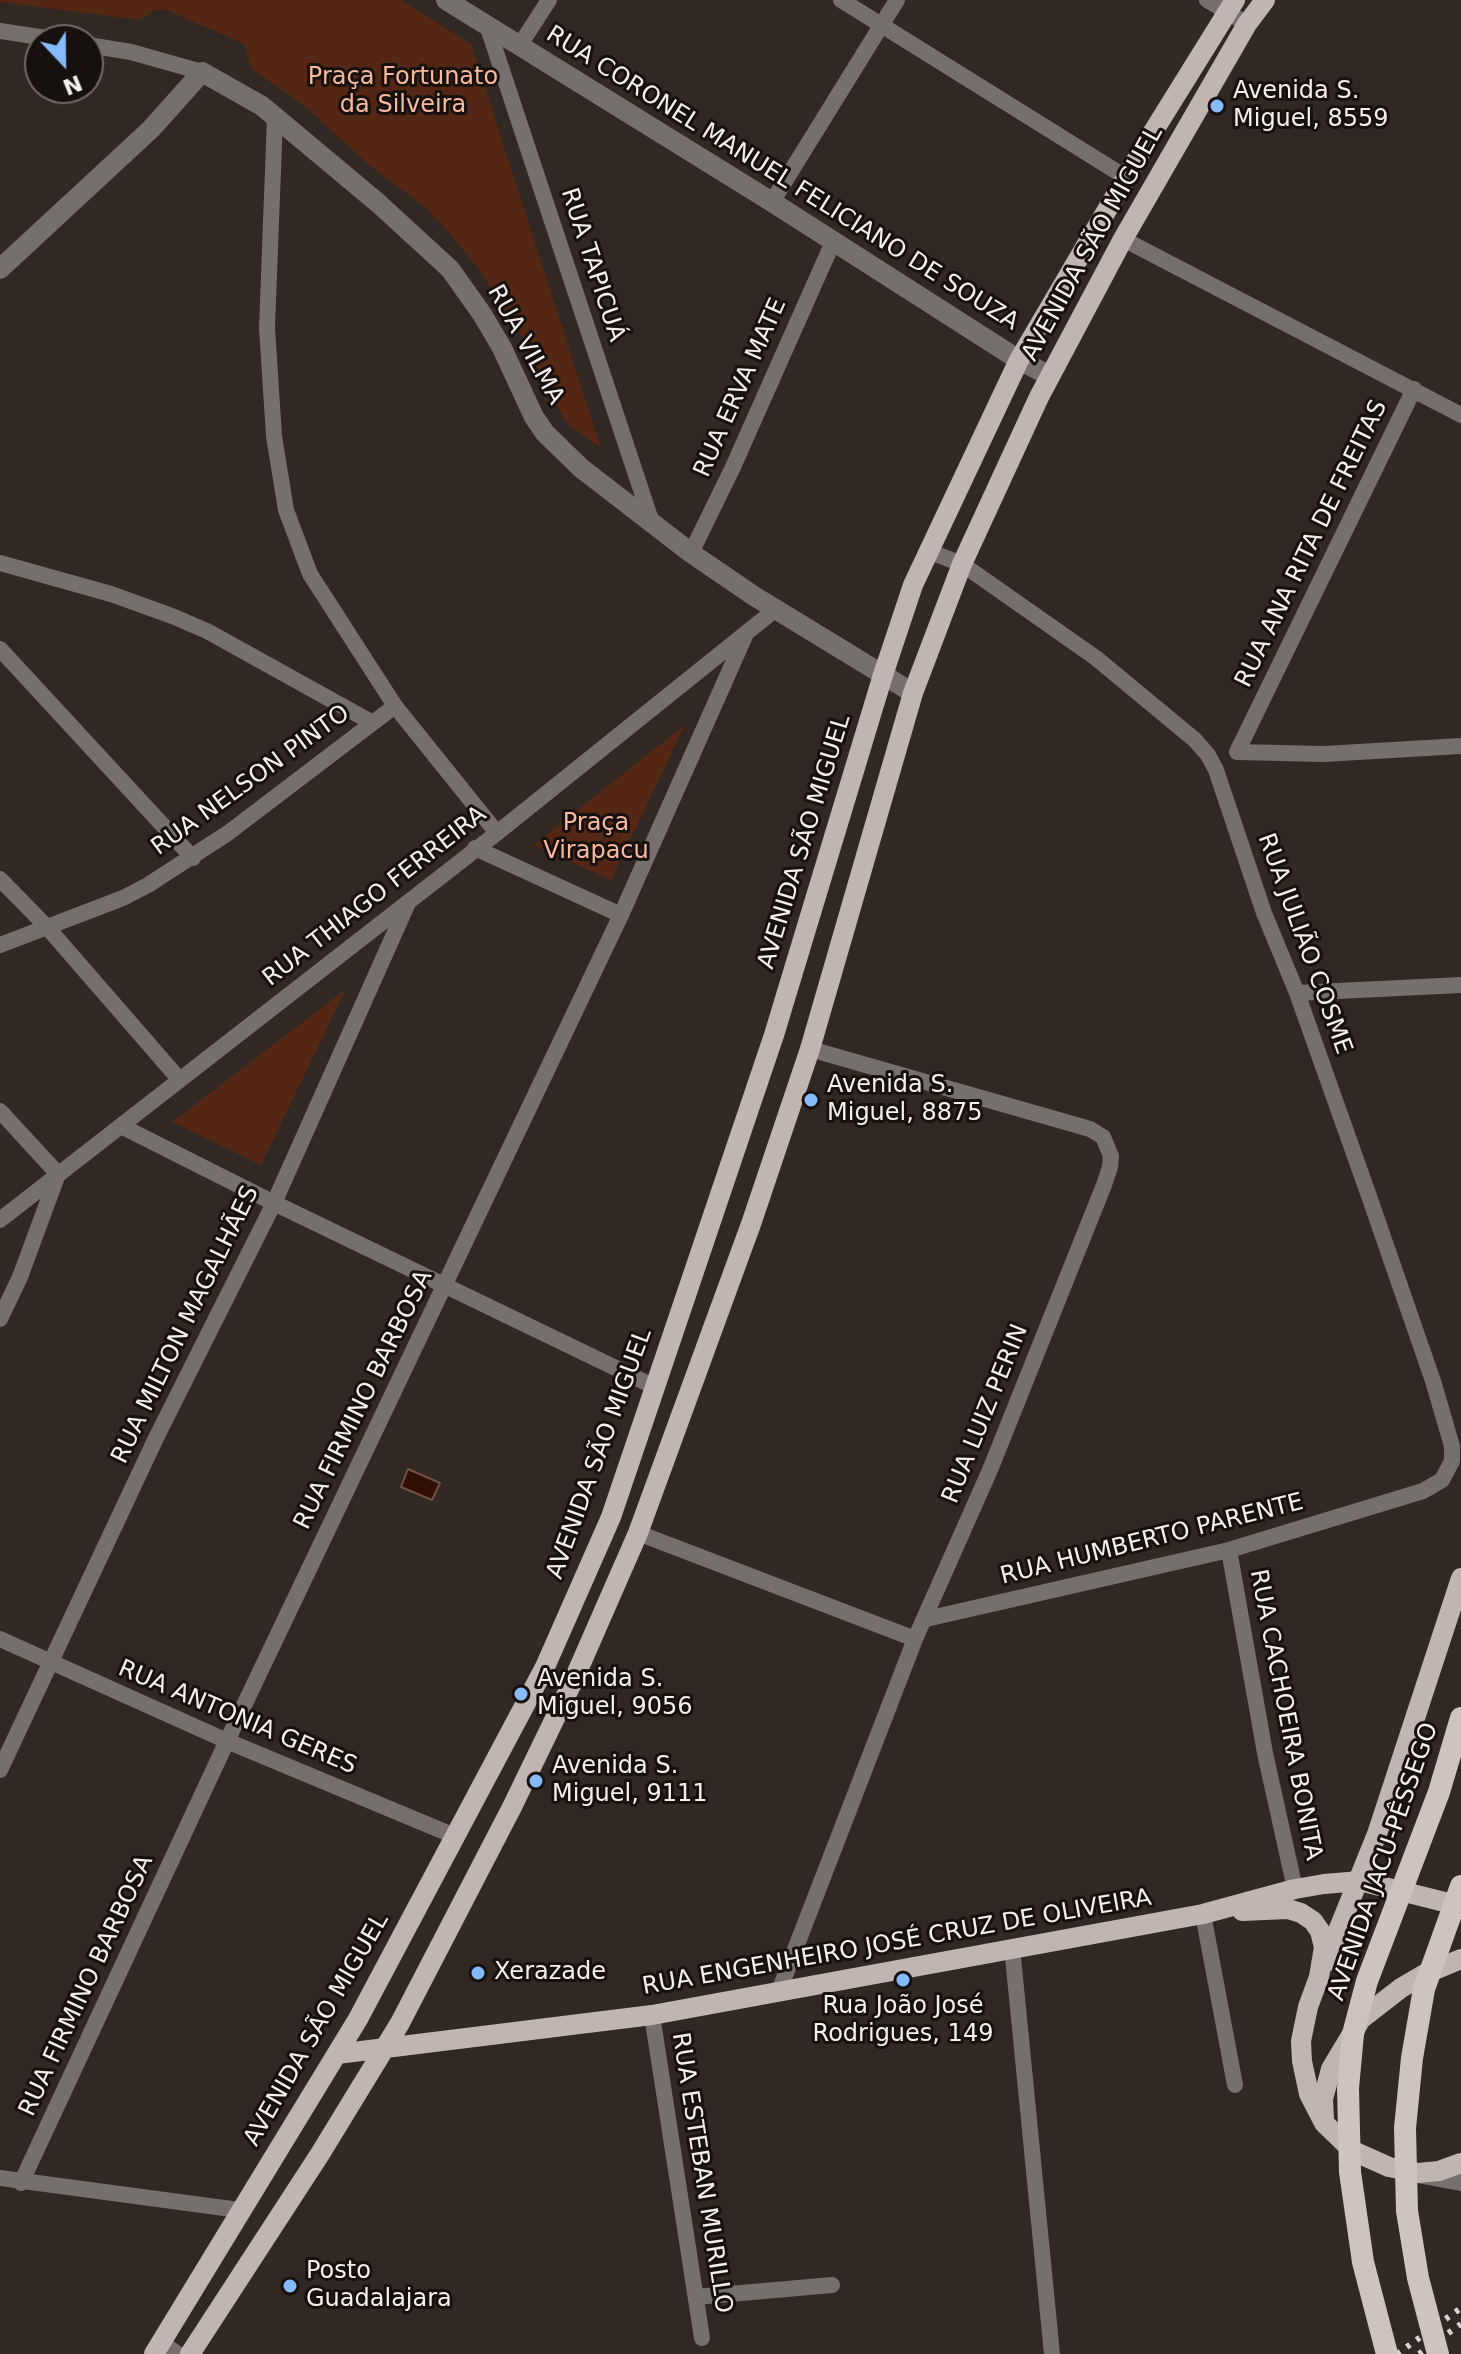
<!DOCTYPE html>
<meta charset="utf-8">
<style>
body{margin:0}
#map{position:relative;width:1461px;height:2354px;overflow:hidden;background:#312723;font-family:"DejaVu Sans",sans-serif}
canvas{display:block}
.north{position:absolute;left:24px;top:24px;width:80px;height:80px;box-sizing:border-box;background:#16110f;border:2px solid #706a68;border-radius:50%;rotate:158deg;font-size:22px;font-weight:700;line-height:32px;text-align:center;color:#f6f0ed}
.north::after{content:'';display:block;margin:auto;width:28px;height:36px;background:#86bbfb;clip-path:polygon(50% 0,100% 100%,50% 72%,0 100%)}
</style>
<div id="map">
<canvas width="1461" height="2354"></canvas>
<div class="north">N</div>
</div>
<script>
const g = document.querySelector('canvas').getContext('2d');
g.lineJoin = 'round';
function fillPath(path, color) { g.fillStyle = color; g.fill(path, 'evenodd'); }
const poly = rows => new Path2D(rows.map(r => 'M' + r).join(''));
function trace(path, color, width, dash) { g.strokeStyle = color; g.lineWidth = width; g.lineCap = dash ? 'butt' : 'round'; g.setLineDash(dash || []); g.stroke(path); }
function label(font, color, halo, rows, align = 'center') {
  g.font = font + ' "DejaVu Sans",sans-serif'; g.lineWidth = 6; g.setLineDash([]); g.textBaseline = 'middle'; g.strokeStyle = halo; g.fillStyle = color; for (const [text, x, y, turn = 0] of rows) {
    g.save(); g.translate(x, y); g.rotate((+turn || 0) * Math.PI / 180); g.textAlign = isNaN(turn) ? turn : align; if (halo) g.strokeText(text, 0, 0); g.fillText(text, 0, 0); g.restore();
  }
}
const green = poly([
 [0,0,401,0,471,44,601,448,570,426,563,417,519,331,477,267,447,230,425,207,368,164,306,107,252,69,244,44,164,9,153,11,140,20,0,2],
 [685,725,611,880,533,845,681,728],
 [347,987,261,1165,172,1122,346,989]
]);
const water = poly([
 [408,1469,440,1483,432,1500,401,1487,408,1469]
]);
const minor = poly([
 [841,0,1127,178],
 [1207,0,1247,24],
 [487,25,651,520],
 [0,31,59,40],
 [88,45,131,52,202,72],
 [520,45,549,0],
 [275,117,267,328,274,436,286,510,310,574,395,706,497,833],
 [772,202,897,0],
 [1123,239,1461,415],
 [1414,389,1237,752,1324,754,1461,746],
 [691,553,733,467,833,242],
 [0,563,111,594,172,616,207,631,371,722],
 [0,649,193,858],
 [475,848,621,915],
 [0,879,47,927,179,1079],
 [0,945,123,898,148,885,228,833,395,706],
 [1297,993,1461,985],
 [0,1111,58,1174,20,1277,0,1319],
 [121,1126,274,1203,655,1387],
 [0,1220,497,833,776,609],
 [638,1533,915,1639],
 [1229,1550,1265,1753,1295,1889],
 [926,1619,1229,1550,1423,1491,1442,1480,1452,1461,1452,1446,1433,1381,1369,1196,1297,993,1264,913,1216,770,1208,755,1195,740,1096,658,962,564,928,551],
 [0,1639,227,1741,457,1837],
 [0,1770,156,1438,274,1203,408,903],
 [1203,1914,1235,2085],
 [1012,1947,1052,2354],
 [779,1991,915,1639,990,1470,1104,1185,1110,1167,1111,1156,1103,1137,1090,1129,810,1049],
 [652,2015,702,2338],
 [0,2178,239,2210],
 [21,2183,227,1741,621,915,745,636],
 [696,2297,832,2285],
 [162,2343,178,2354]
]);
const tertiary = poly([
 [446,0,772,202,1019,360,1050,376],
 [0,269,151,129,202,72,262,106,378,203,450,269,482,314,502,348,534,417,545,433,581,468,691,553,754,596,913,693],
 [1418,2173,1461,2181]
]);
const primary = poly([
 [1242,1911,1288,1909,1301,1913,1313,1921,1320,1931,1324,1947,1319,1977,1308,2007,1301,2041,1302,2061,1309,2094,1324,2123,1353,2151,1389,2167,1418,2173,1439,2171,1461,2163],
 [1325,1963,1377,1834,1461,1578],
 [337,2054,652,2015,1203,1914,1295,1889,1324,1884,1360,1881,1461,1906],
 [1324,2120,1323,2099,1331,2069,1361,2019,1401,1988,1425,1974,1461,1959],
 [154,2354,358,2019,545,1667,611,1517,655,1387,774,1035,883,675,913,585,1019,360,1148,140,1235,0],
 [190,2354,320,2154,400,2023,512,1807,575,1677,638,1533,751,1224,810,1049,913,693,962,564,1039,397,1123,239,1247,24,1265,0]
]);
const rail = poly([
 [1397,2354,1461,2308],
 [1419,2354,1461,2324]
]);
const trunkBridge = poly([
 [1387,2354,1363,2262,1350,2172,1348,2088,1353,2034,1367,1981,1439,1792,1461,1718],
 [1438,2354,1418,2278,1407,2211,1405,2128,1412,2058,1424,1989,1461,1886]
]);
const markers = [
 [1217,106,8,"#86bbfb"],
 [811,1100,8,"#86bbfb"],
 [521,1694,8,"#86bbfb"],
 [536,1781,8,"#86bbfb"],
 [478,1973,8,"#86bbfb"],
 [903,1980,8,"#86bbfb"],
 [290,2286,8,"#86bbfb"]
];
const parkNames = [
 ["Praça Fortunato",403,78],
 ["da Silveira",403,106],
 ["Praça",596,824],
 ["Virapacu",596,852]
];
const poiNames = [
 ["Avenida S.",1233,92],
 ["Miguel, 8559",1233,120],
 ["Avenida S.",827,1086],
 ["Miguel, 8875",827,1114],
 ["Avenida S.",537,1680],
 ["Miguel, 9056",537,1708],
 ["Avenida S.",552,1767],
 ["Miguel, 9111",552,1795],
 ["Xerazade",494,1973],
 ["Rua João José",903,2007,"center"],
 ["Rodrigues, 149",903,2035,"center"],
 ["Posto",306,2272],
 ["Guadalajara",306,2300]
];
const streetNames = [
 ["RUA CORONEL MANUEL FELICIANO DE SOUZA",782,179,32],
 ["AVENIDA SÃO MIGUEL",1093,244,-61],
 ["RUA TAPICUÁ",592,265,72],
 ["RUA VILMA",525,345,61],
 ["RUA ERVA MATE",741,388,-66],
 ["RUA ANA RITA DE FREITAS",1312,544,-64],
 ["RUA NELSON PINTO",251,781,-36],
 ["AVENIDA SÃO MIGUEL",805,842,-73],
 ["RUA THIAGO FERREIRA",375,897,-38],
 ["RUA JULIÃO COSME",1304,944,70],
 ["RUA MILTON MAGALHÃES",186,1325,-64],
 ["RUA FIRMINO BARBOSA",364,1400,-64],
 ["RUA LUIZ PERIN",986,1414,-68],
 ["AVENIDA SÃO MIGUEL",600,1454,-70],
 ["RUA HUMBERTO PARENTE",1152,1540,-14],
 ["RUA CACHOEIRA BONITA",1285,1715,79],
 ["RUA ANTONIA GERES",237,1718,23],
 ["AVENIDA JACU-PÊSSEGO",1384,1862,-71],
 ["RUA ENGENHEIRO JOSÉ CRUZ DE OLIVEIRA",897,1943,-10],
 ["RUA FIRMINO BARBOSA",87,1986,-65],
 ["AVENIDA SÃO MIGUEL",317,2030,-60],
 ["RUA ESTEBAN MURILLO",701,2173,81]
];
fillPath(green, '#532713');
fillPath(water, '#310e01');
trace(water, '#6c5248', 2);
trace(minor, '#756f6d', 16);
trace(tertiary, '#756f6d', 20);
trace(primary, '#c0b5b1', 20);
trace(rail, '#d9d2cf', 6, [4, 8]);
trace(trunkBridge, '#cfc3be', 22);
for (const [x, y, r, color] of markers) { const dot = new Path2D(); dot.arc(x, y, r, 0, 2 * Math.PI); g.fillStyle = color; g.fill(dot); trace(dot, '#16110f', 3); }
label('24px', '#fab89c', '#16110f', parkNames);
label('24px', '#f6f0ed', '#16110f', poiNames, 'left');
label('24px', '#f6f0ed', '#16110f', streetNames);
</script>
